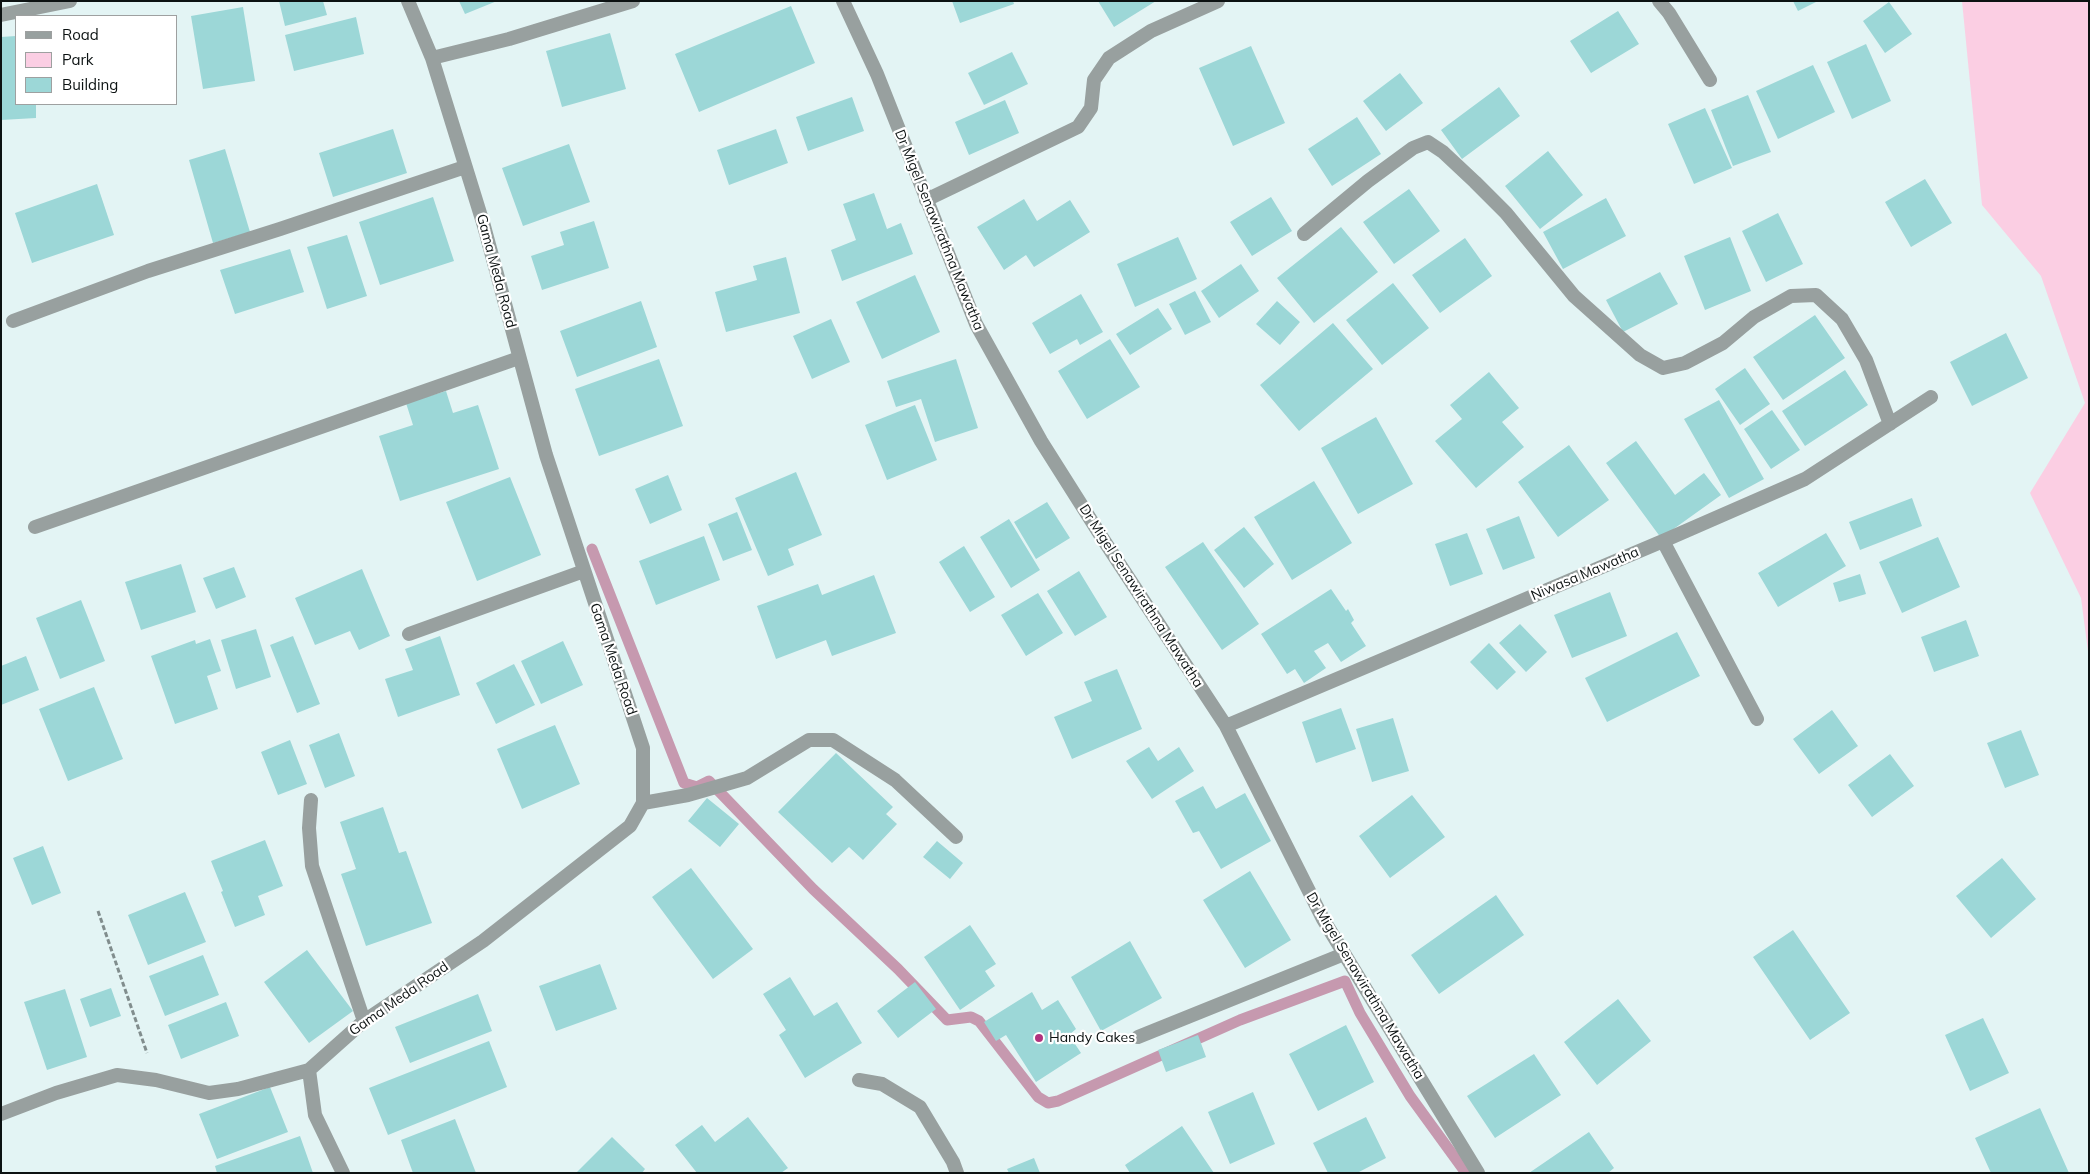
<!DOCTYPE html>
<style>
body{margin:0}
#map{position:relative;width:2090px;height:1174px;overflow:hidden;background:#e3f4f4;font-family:Mulish,sans-serif}
canvas{display:block}
.frame{position:absolute;inset:0;border:2px solid #0c1212;pointer-events:none}
.legend{position:absolute;left:15px;top:15px;width:162px;height:90px;box-sizing:border-box;background:#fff;border:1px solid #9ea0a0;margin:0;padding:6px 9px;list-style:none;font-size:15px;color:#0c1212}
.legend li{display:flex;align-items:center;gap:10px;height:25px}
.legend b{width:25px;border:1px solid #9ea0a0}
</style>
<div id="map">
<canvas width="2090" height="1174"></canvas>
<div class="frame"></div>
<ul class="legend">
<li><b style="height:6px;background:#98a09f"></b>Road</li>
<li><b style="height:14px;background:#fbcee3"></b>Park</li>
<li><b style="height:14px;background:#9cd7d7"></b>Building</li>
</ul>
</div>
<script>
const g = document.querySelector('canvas').getContext('2d');
g.lineJoin = 'round';
function fillPath(path, color) { g.fillStyle = color; g.fill(path, 'evenodd'); }
const poly = rows => new Path2D(rows.map(r => 'M' + r).join(''));
function trace(path, color, width, dash) { g.strokeStyle = color; g.lineWidth = width; g.lineCap = dash ? 'butt' : 'round'; g.setLineDash(dash || []); g.stroke(path); }
function label(font, color, halo, rows, align = 'center') {
  g.font = font + ' Mulish,sans-serif'; g.lineWidth = 4.5; g.setLineDash([]); g.textBaseline = 'middle'; g.strokeStyle = halo; g.fillStyle = color; for (const [text, x, y, turn = 0] of rows) {
    g.save(); g.translate(x, y); g.rotate((+turn || 0) * Math.PI / 180); g.textAlign = isNaN(turn) ? turn : align; if (halo) g.strokeText(text, 0, 0); g.fillText(text, 0, 0); g.restore();
  }
}
const green = poly([
 [1962,1,2089,1,2089,659,2081,598,2030,493,2085,403,2041,276,1982,205]
]);
const stream = poly([
 [592,549,684,783,697,787,709,781,813,889,898,969,947,1020,971,1017,979,1021,1038,1097,1048,1103,1058,1101,1240,1020,1345,981,1360,1013,1410,1096,1466,1173]
]);
const building = poly([
 [279,1,323,1,327,15,285,26],
 [459,1,497,1,465,14],
 [952,1,1013,1,1014,4,960,23],
 [1098,1,1156,1,1114,27],
 [1793,1,1818,1,1798,11],
 [1889,2,1912,34,1885,53,1863,21],
 [791,6,815,63,699,112,675,54],
 [243,7,255,81,203,89,191,16],
 [1618,11,1639,44,1591,73,1570,41],
 [356,17,364,54,294,71,285,35],
 [610,33,626,89,562,107,546,51],
 [16,36,16,104,36,104,36,118,1,120,1,37],
 [1866,44,1891,101,1852,119,1827,62],
 [1251,46,1285,123,1233,146,1199,68],
 [1012,52,1028,84,984,105,968,73],
 [1813,65,1835,112,1778,139,1756,91],
 [1400,73,1423,103,1386,131,1363,101],
 [1499,87,1520,116,1462,159,1441,130],
 [1748,95,1771,152,1733,166,1711,110],
 [852,97,864,131,808,151,796,117],
 [1005,100,1019,133,969,155,955,122],
 [1705,108,1732,168,1694,184,1668,124],
 [1357,117,1381,154,1332,186,1308,149],
 [393,129,407,173,333,197,319,153],
 [776,129,788,163,729,185,717,150],
 [569,144,590,202,523,226,502,168],
 [225,149,250,232,213,243,189,160],
 [1548,151,1583,195,1540,229,1505,186],
 [1925,179,1952,223,1911,247,1885,202],
 [97,184,114,235,32,263,15,213],
 [1409,189,1440,231,1394,264,1363,222],
 [874,193,887,229,901,223,913,254,842,281,831,250,856,240,843,204],
 [433,197,454,261,380,285,359,222],
 [1271,197,1292,231,1252,256,1230,222],
 [1606,198,1626,236,1563,269,1543,232],
 [1024,199,1037,221,1070,200,1090,232,1034,267,1026,255,1004,270,977,227],
 [1778,213,1803,264,1766,282,1742,231],
 [594,221,609,268,542,290,531,256,564,245,560,232],
 [1341,227,1378,272,1314,323,1277,278],
 [347,235,367,296,327,309,307,247],
 [1178,237,1197,279,1135,307,1117,264],
 [1730,237,1751,291,1705,310,1684,256],
 [1465,238,1492,276,1440,313,1412,275],
 [290,249,304,292,235,314,220,270],
 [786,257,800,313,726,332,715,292,757,280,753,266],
 [1241,264,1259,291,1219,318,1201,291],
 [1660,272,1678,304,1623,332,1606,300],
 [915,275,940,332,882,359,856,302],
 [1393,283,1429,328,1382,365,1346,320],
 [1195,291,1211,322,1185,335,1169,304],
 [1081,294,1103,332,1080,345,1077,339,1050,354,1032,323],
 [641,301,657,347,577,377,560,331],
 [1277,301,1300,322,1280,345,1256,324],
 [1158,308,1172,329,1130,355,1116,334],
 [1815,315,1845,358,1783,400,1753,357],
 [831,319,850,362,812,379,793,336],
 [1333,323,1373,369,1299,431,1260,385],
 [2006,333,2028,378,1972,406,1950,362],
 [1110,339,1140,387,1087,419,1058,371],
 [659,359,683,426,599,456,575,389],
 [956,359,978,428,935,442,921,399,896,407,887,381],
 [1745,368,1770,404,1740,425,1715,389],
 [1845,370,1868,405,1805,446,1782,411],
 [1489,372,1519,408,1502,422,1524,447,1476,488,1435,441,1462,419,1450,405],
 [446,391,453,413,478,405,499,469,400,501,379,436,413,425,406,403],
 [1719,400,1764,479,1729,498,1684,419],
 [915,405,937,460,887,480,865,425],
 [1772,410,1800,450,1771,469,1744,429],
 [1376,417,1413,484,1358,514,1321,448],
 [1636,441,1675,495,1704,473,1721,495,1661,538,1606,463],
 [1569,445,1609,500,1558,537,1518,482],
 [796,472,822,535,788,549,794,565,768,576,735,498],
 [668,475,682,510,650,524,635,489],
 [510,477,541,555,477,581,446,502],
 [1314,481,1352,543,1292,580,1254,517],
 [1912,498,1922,526,1860,550,1849,522],
 [1047,502,1070,538,1036,559,1014,522],
 [737,512,752,550,723,561,708,524],
 [1519,516,1535,558,1503,570,1486,529],
 [1009,519,1040,570,1011,588,980,537],
 [1244,527,1274,564,1244,588,1214,550],
 [1467,533,1483,574,1450,586,1435,544],
 [1826,533,1846,566,1778,607,1758,573],
 [704,536,720,580,656,605,639,561],
 [1938,537,1960,587,1902,613,1879,562],
 [1203,542,1259,624,1222,650,1165,567],
 [964,546,995,597,970,612,939,562],
 [181,564,196,612,141,630,125,582],
 [234,567,246,597,216,609,203,578],
 [362,569,390,636,359,650,350,631,315,645,295,598],
 [1079,571,1107,617,1075,636,1047,591],
 [1860,574,1866,594,1839,602,1833,583],
 [874,575,896,633,832,656,826,640,776,659,757,606,818,584,822,595],
 [1331,589,1346,611,1348,609,1354,620,1351,623,1366,646,1341,662,1328,643,1314,651,1326,668,1304,683,1295,669,1287,674,1261,634],
 [1610,592,1627,636,1572,658,1554,615],
 [1038,593,1063,633,1026,656,1001,615],
 [81,600,105,661,60,679,36,618],
 [1966,620,1979,656,1934,672,1921,637],
 [1520,624,1547,652,1526,672,1499,643],
 [256,629,271,677,236,689,221,640],
 [1677,632,1700,676,1607,722,1585,678],
 [293,636,320,704,297,713,270,645],
 [440,636,460,695,398,717,385,679,413,670,405,649],
 [210,639,221,671,207,676,218,709,175,724,151,656,195,640,196,644],
 [563,641,583,685,541,704,521,661],
 [1489,643,1516,672,1497,690,1470,662],
 [26,656,39,690,1,705,1,666],
 [514,664,535,705,496,724,476,683],
 [1117,669,1142,729,1072,759,1054,717,1092,701,1084,682],
 [94,687,123,759,68,781,39,709],
 [1341,708,1356,749,1316,763,1302,722],
 [1832,710,1858,746,1819,774,1793,739],
 [1393,718,1409,771,1372,782,1356,729],
 [555,725,580,784,522,809,497,749],
 [2021,730,2039,775,2005,788,1987,743],
 [339,733,355,776,325,788,309,745],
 [290,740,307,784,278,795,261,752],
 [1149,747,1158,761,1179,747,1194,771,1152,799,1126,761],
 [836,753,893,807,886,814,897,824,863,860,849,847,832,863,778,812],
 [1890,754,1914,786,1872,817,1848,785],
 [1203,786,1216,809,1245,793,1271,841,1221,869,1199,831,1193,833,1175,801],
 [1412,795,1445,837,1390,878,1359,836],
 [707,798,739,824,720,847,688,821],
 [383,807,399,853,406,851,432,923,366,946,341,874,356,869,340,822],
 [265,840,283,886,258,896,265,915,235,927,221,892,223,891,211,861],
 [937,841,963,863,950,879,923,857],
 [43,846,61,893,32,905,13,858],
 [2002,858,2036,899,1991,938,1956,896],
 [691,868,753,949,713,979,652,897],
 [1250,871,1291,940,1245,968,1203,900],
 [185,892,206,942,148,965,128,915],
 [1496,895,1524,935,1439,994,1411,955],
 [970,925,996,964,985,971,995,986,960,1010,924,957],
 [1793,930,1850,1013,1810,1040,1753,957],
 [1130,941,1162,998,1101,1031,1071,977],
 [307,950,353,1011,309,1043,264,982],
 [203,955,219,995,165,1016,149,976],
 [600,964,617,1009,556,1031,539,986],
 [790,977,814,1016,837,1002,862,1043,805,1078,779,1035,786,1030,763,994],
 [915,982,936,1009,898,1038,877,1011],
 [111,988,121,1016,90,1027,80,999],
 [65,989,87,1057,47,1070,24,1002],
 [1032,992,1042,1010,1058,1000,1076,1029,1069,1035,1081,1053,1036,1082,1006,1035,996,1041,984,1022],
 [478,994,492,1031,410,1063,395,1027],
 [1618,999,1651,1041,1597,1085,1564,1042],
 [226,1002,239,1036,181,1059,168,1025],
 [1983,1018,2009,1073,1970,1091,1945,1035],
 [1346,1025,1374,1082,1318,1111,1289,1054],
 [1198,1035,1206,1057,1166,1072,1158,1050],
 [489,1041,507,1087,388,1135,369,1088],
 [1534,1054,1561,1095,1495,1138,1467,1096],
 [270,1087,288,1132,217,1159,199,1114],
 [1253,1092,1275,1144,1230,1164,1208,1112],
 [2040,1108,2069,1173,1991,1173,1975,1138],
 [748,1117,788,1168,781,1173,697,1173,675,1145,702,1125,715,1142],
 [1366,1117,1386,1158,1357,1173,1328,1173,1313,1143],
 [455,1119,476,1173,413,1173,401,1140],
 [1182,1126,1214,1173,1130,1173,1125,1165],
 [1589,1132,1614,1168,1608,1173,1529,1173],
 [300,1136,313,1173,217,1173,215,1166],
 [612,1137,645,1169,642,1173,576,1173],
 [1034,1158,1040,1173,1009,1173,1007,1169]
]);
const path = poly([
 [98,911,147,1053]
]);
const minor = poly([
 [843,1,877,74,976,324,1041,441,1101,536,1226,726,1323,919,1478,1173],
 [1659,1,1669,13,1710,80],
 [1,15,70,1],
 [432,58,509,39,633,1],
 [926,200,1078,127,1091,108,1094,80,1109,58,1151,31,1218,1],
 [1304,234,1368,181,1413,148,1428,142,1443,152,1475,182,1506,213,1574,296,1640,355,1663,368,1685,363,1723,343,1754,317,1791,296,1816,295,1842,319,1866,360,1890,424],
 [13,321,148,271,280,229,465,167],
 [35,527,519,358],
 [1663,541,1757,719],
 [409,634,584,571],
 [1226,726,1663,541,1805,479,1931,397],
 [311,800,309,828,312,866,364,1021],
 [643,803,688,795,747,778,809,740,833,740,895,780,956,837],
 [1138,1037,1344,954],
 [859,1080,882,1084,920,1107,953,1162,957,1173],
 [1,1114,56,1093,117,1075,156,1080,209,1093,238,1089,309,1070],
 [343,1173,315,1115,309,1070,364,1021,483,941,630,826,643,803,643,748,546,455,484,226,432,58,408,1]
]);
const markers = [
 [1039,1038,5,"#b2327e"]
];
const streetNames = [
 ["Dr Migel Senawirathna Mawatha",939,230,68],
 ["Gama Meda Road",496,271,75],
 ["Niwasa Mawatha",1585,574,-23],
 ["Dr Migel Senawirathna Mawatha",1141,596,57],
 ["Gama Meda Road",613,659,71],
 ["Dr Migel Senawirathna Mawatha",1365,986,59],
 ["Gama Meda Road",399,999,-35]
];
const poiNames = [
 ["Handy Cakes",1049,1038]
];
fillPath(green, '#fbcee3');
trace(stream, '#c699af', 11);
fillPath(building, '#9cd7d7');
trace(path, '#818d8d', 3, [5, 2.5]);
trace(minor, '#98a09f', 14);
for (const [x, y, r, color] of markers) { const dot = new Path2D(); dot.arc(x, y, r, 0, 2 * Math.PI); g.fillStyle = color; g.fill(dot); trace(dot, '#fff', 2); }
label('14px', '#0c1212', '#fff', streetNames);
label('14px', '#0c1212', '#fff', poiNames, 'left');
</script>
